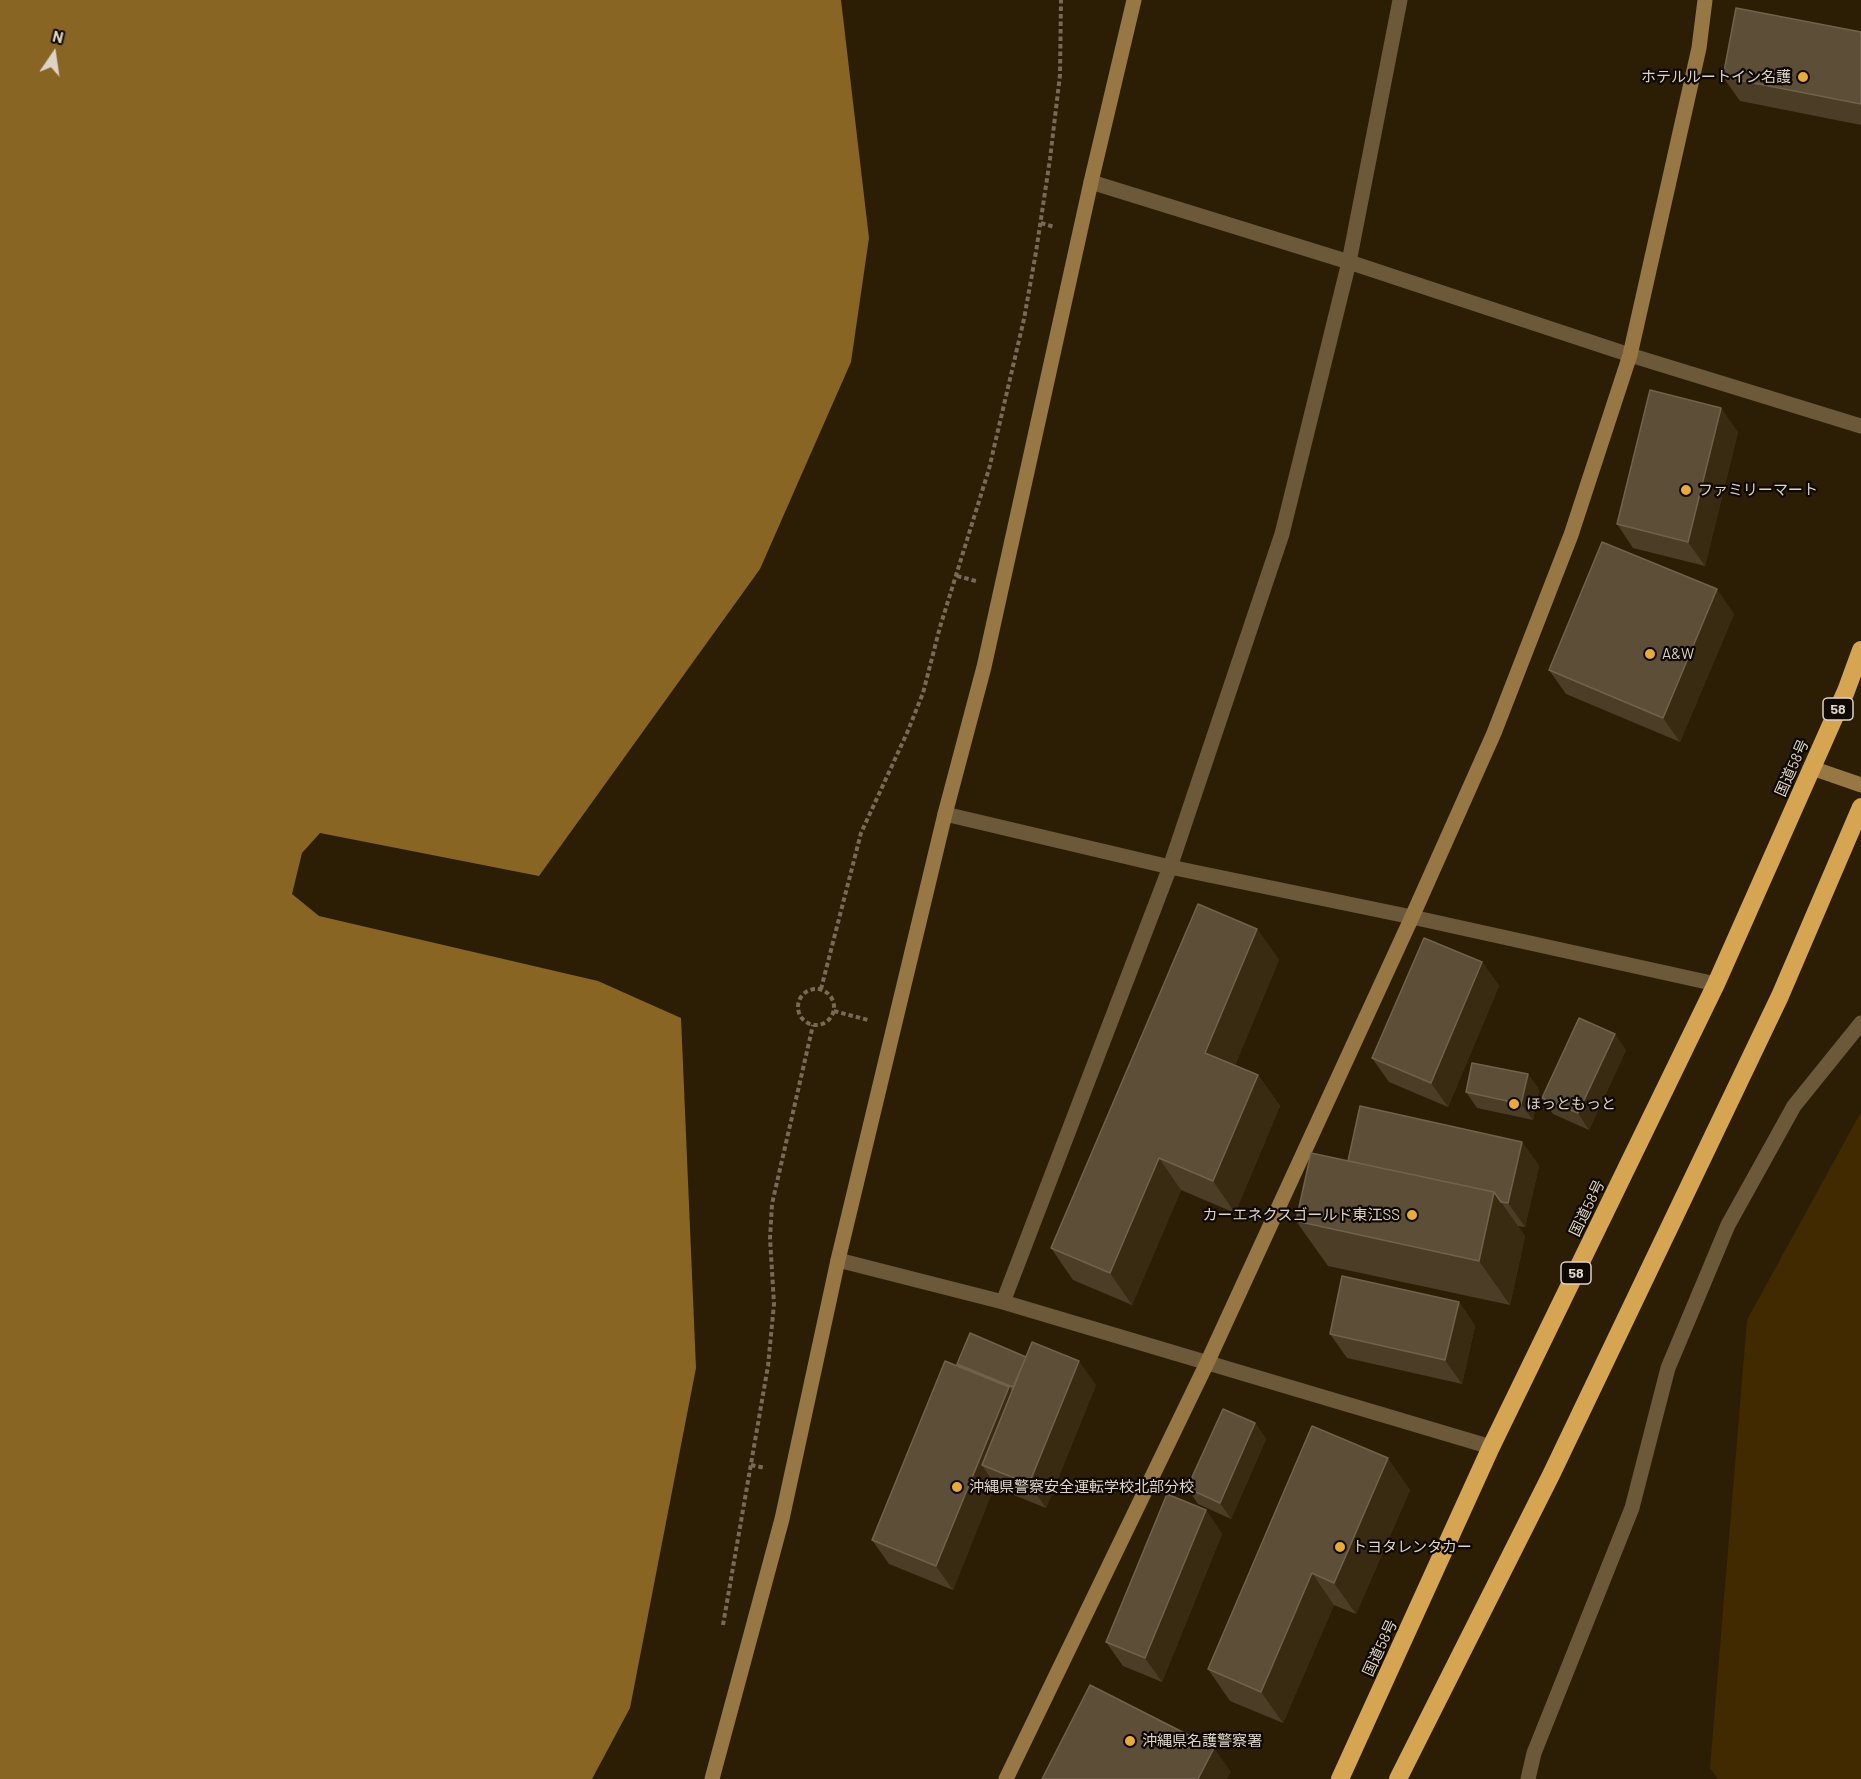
<!DOCTYPE html>
<meta charset="utf-8">
<style>
body{margin:0}
#map{position:relative;width:1861px;height:1779px;overflow:hidden;background:#2c1e05;font-family:Barlow,sans-serif}
canvas{display:block}
.north{position:absolute;left:24px;top:24px;width:60px;height:60px;-webkit-text-stroke:4px #0f0902;paint-order:stroke;rotate:13deg;font-size:16px;font-weight:700;line-height:24px;text-align:center;color:#ddd4c6}
.north::after{content:'';display:block;margin:auto;width:21px;height:27px;background:#ddd4c6;clip-path:polygon(50% 0,100% 100%,50% 72%,0 100%)}
</style>
<div id="map">
<canvas width="1861" height="1779"></canvas>
<div class="north">N</div>
</div>
<script>
const g = document.querySelector('canvas').getContext('2d');
g.lineJoin = 'round';
function fillPath(path, color) { g.fillStyle = color; g.fill(path, 'evenodd'); }
const poly = rows => new Path2D(rows.map(r => 'M' + r).join(''));
function trace(path, color, width, dash) { g.strokeStyle = color; g.lineWidth = width; g.lineCap = dash ? 'butt' : 'round'; g.setLineDash(dash || []); g.stroke(path); }
function label(font, color, halo, rows, align = 'center') {
  g.font = font + ' Barlow,"Noto Sans JP",sans-serif'; g.lineWidth = 4.5; g.setLineDash([]); g.textBaseline = 'middle'; g.strokeStyle = halo; g.fillStyle = color; for (const [text, x, y, turn = 0] of rows) {
    g.save(); g.translate(x, y); g.rotate((+turn || 0) * Math.PI / 180); g.textAlign = isNaN(turn) ? turn : align; if (halo) g.strokeText(text, 0, 0); g.fillText(text, 0, 0); g.restore();
  }
}
const green = poly([
 [1861,1112,1861,1779,1718,1779,1710,1768,1747,1320]
]);
const water = poly([
 [0,0,841,0,869,238,851,362,760,569,539,876,320,833,302,853,292,894,319,916,598,981,681,1018,696,1368,630,1708,592,1779,0,1779]
]);
const path = poly([
 [1041,223,1054,227],
 [957,576,976,581],
 '798 1007a18 18 0 1 1 36 0a18 18 0 1 1-36 0Z',
 [821,989,861,833,907,733,923,693,940,627,989,469,1024,319,1036,252,1050,159,1060,75,1061,0],
 [834,1011,868,1020],
 [751,1465,765,1468],
 [723,1625,768,1366,774,1304,770,1238,772,1204,813,1025]
]);
const street = poly([
 [1091,182,1349,262,1630,355,1861,426],
 [945,814,1170,867,1412,917,1716,984],
 [838,1260,1003,1302,1491,1447],
 [1003,1302,1170,867,1282,534,1349,262,1400,0],
 [1528,1779,1534,1753,1632,1508,1668,1368,1728,1225,1794,1106,1861,1023]
]);
const secondary = poly([
 [1812,768,1861,785],
 [712,1779,782,1519,838,1260,945,814,984,667,1091,182,1134,0],
 [1006,1779,1207,1363,1412,917,1494,733,1571,535,1630,355,1699,48,1705,0]
]);
const highway = poly([
 [1340,1779,1491,1447,1716,984,1846,691,1861,650],
 [1398,1779,1551,1475,1780,996,1861,807]
]);
const wall = poly([
 [1861,32,1861,125,1740,101,1723,77],
 [1738,432,1705,566,1633,548,1617,524],
 [1734,614,1680,742,1566,694,1549,670],
 [1257,929,1279,960,1235,1065,1258,1075,1280,1106,1235,1213,1181,1190,1132,1305,1073,1280,1051,1248],
 [1482,962,1499,986,1448,1107,1389,1082,1372,1058],
 [1626,1050,1589,1130,1553,1114,1542,1098],
 [1528,1074,1539,1090,1533,1120,1477,1108,1466,1092],
 [1522,1142,1539,1166,1525,1227,1518,1226,1525,1236,1510,1305,1328,1266,1296,1221,1348,1161],
 [1459,1302,1475,1326,1462,1384,1347,1358,1330,1334],
 [1026,1357,1096,1385,1046,1508,999,1489,995,1485,953,1590,889,1564,872,1540,959,1367,957,1364],
 [1255,1423,1266,1439,1231,1519,1198,1504,1187,1488],
 [1312,1426,1410,1490,1356,1614,1334,1605,1283,1723,1230,1701,1208,1669],
 [1206,1510,1222,1534,1162,1682,1123,1666,1106,1642]
]);
const shadedWall = poly([
 [1721,408,1738,432,1705,566,1688,542],
 [1717,589,1734,614,1680,742,1663,718],
 [1257,929,1279,960,1227,1084,1205,1053],
 [1482,962,1499,986,1448,1107,1431,1083],
 [1615,1034,1626,1050,1589,1130,1578,1113],
 [1528,1074,1539,1090,1533,1120,1521,1104],
 [1258,1075,1280,1106,1235,1213,1213,1181],
 [1522,1142,1539,1166,1525,1227,1508,1203],
 [1159,1158,1181,1190,1132,1305,1110,1273],
 [1494,1192,1525,1236,1510,1305,1479,1261],
 [1459,1302,1475,1326,1462,1384,1445,1360],
 [1079,1361,1096,1385,1046,1508,1029,1484],
 [1009,1387,1025,1411,982,1465,995,1485,953,1590,936,1566],
 [1255,1423,1266,1439,1231,1519,1220,1503],
 [1388,1458,1410,1490,1356,1614,1334,1583],
 [1206,1510,1222,1534,1162,1682,1145,1658],
 [1312,1573,1334,1605,1283,1723,1261,1692],
 [1214,1748,1231,1772,1227,1779,1198,1779]
]);
const building = poly([
 [1736,8,1861,32,1861,104,1723,77,1736,8],
 [1650,390,1721,408,1688,542,1617,524,1650,390],
 [1602,542,1717,589,1663,718,1549,670,1602,542],
 [1198,904,1257,929,1205,1053,1258,1075,1213,1181,1159,1158,1110,1273,1051,1248,1198,904],
 [1424,938,1482,962,1431,1083,1372,1058,1424,938],
 [1579,1018,1615,1034,1578,1113,1542,1098,1579,1018],
 [1472,1063,1528,1074,1521,1104,1466,1092,1472,1063],
 [1360,1106,1522,1142,1508,1203,1501,1202,1494,1192,1348,1161,1360,1106],
 [1311,1153,1494,1192,1479,1261,1296,1221,1311,1153],
 [1342,1276,1459,1302,1445,1360,1330,1334,1342,1276],
 [970,1333,1026,1357,1013,1387,957,1364,970,1333],
 [1032,1342,1079,1361,1029,1484,982,1465,1032,1342],
 [945,1361,1009,1387,936,1566,872,1540,945,1361],
 [1223,1409,1255,1423,1220,1503,1187,1488,1223,1409],
 [1312,1426,1388,1458,1334,1583,1312,1573,1261,1692,1208,1669,1312,1426],
 [1167,1494,1206,1510,1145,1658,1106,1642,1167,1494],
 [1090,1685,1214,1748,1198,1779,1042,1779,1090,1685]
]);
const markers = [
 [1803,77,6,"#e8ab37"],
 [1686,490,6,"#e8ab37"],
 [1650,654,6,"#e8ab37"],
 [1514,1104,6,"#e8ab37"],
 [1412,1215,6,"#e8ab37"],
 [957,1487,6,"#e8ab37"],
 [1340,1547,6,"#e8ab37"],
 [1130,1741,6,"#e8ab37"]
];
const shields = [
 [1838,709,30],
 [1576,1273,30]
];
const shieldNames = [
 ["58",1838,709],
 ["58",1576,1273]
];
const poiNames = [
 ["ホテルルートイン名護",1791,77,"right"],
 ["ファミリーマート",1698,490],
 ["A&W",1662,654],
 ["ほっともっと",1526,1104],
 ["カーエネクスゴールド東江SS",1400,1215,"right"],
 ["沖縄県警察安全運転学校北部分校",969,1487],
 ["トヨタレンタカー",1352,1547],
 ["沖縄県名護警察署",1142,1741]
];
const streetNames = [
 ["国道58号",1792,768,-66],
 ["国道58号",1587,1208,-64],
 ["国道58号",1380,1648,-65]
];
fillPath(green, '#412a00');
fillPath(water, '#896523');
trace(path, '#776b57', 4, [4.5, 3]);
trace(street, '#6c5939', 15);
trace(secondary, '#977844', 15);
trace(highway, '#d6a551', 18);
fillPath(wall, '#4c3d26');
fillPath(shadedWall, '#392a12');
fillPath(building, '#5c4e37');
trace(building, '#70634e', 1.5);
for (const [x, y, r, color] of markers) { const dot = new Path2D(); dot.arc(x, y, r, 0, 2 * Math.PI); g.fillStyle = color; g.fill(dot); trace(dot, '#0f0902', 2); }
for (const [x, y, w] of shields) { const box = new Path2D(); box.roundRect(x - w / 2, y - 11, w, 22, 4.5); g.fillStyle = '#0f0902'; g.fill(box); trace(box, '#ddd4c6', 1.5); }
label('bold 14px', '#ddd4c6', null, shieldNames);
label('15px', '#ddd4c6', '#0f0902', poiNames, 'left');
label('15px', '#ddd4c6', '#0f0902', streetNames);
</script>
